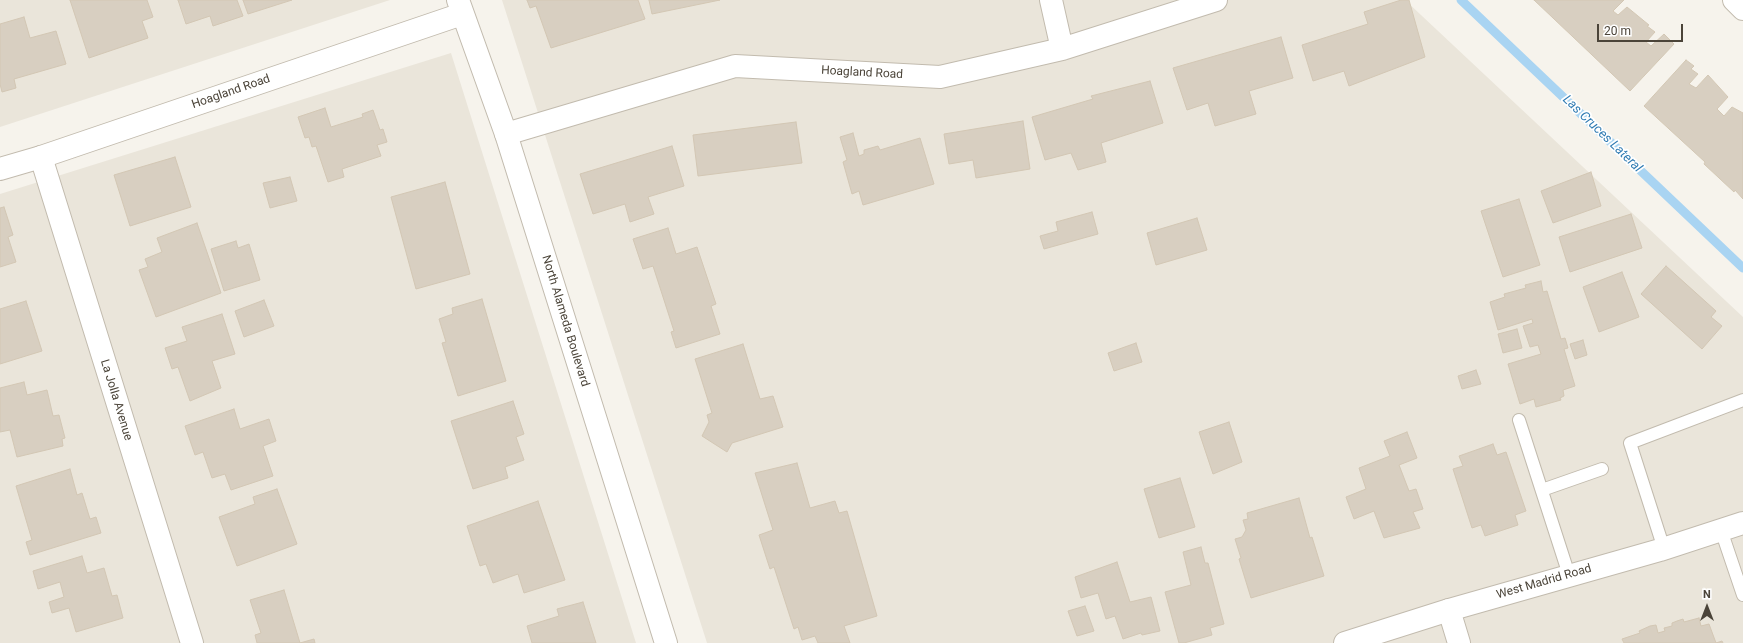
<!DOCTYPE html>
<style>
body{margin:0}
#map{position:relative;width:1743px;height:643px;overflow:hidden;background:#f6f3ec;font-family:Roboto,sans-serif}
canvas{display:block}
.north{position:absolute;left:1687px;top:587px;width:40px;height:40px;-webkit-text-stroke:3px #fff;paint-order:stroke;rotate:0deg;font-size:11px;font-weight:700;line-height:16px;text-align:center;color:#4b4439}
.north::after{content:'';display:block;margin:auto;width:14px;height:18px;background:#4b4439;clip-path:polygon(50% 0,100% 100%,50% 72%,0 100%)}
.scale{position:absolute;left:1597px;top:24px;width:86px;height:18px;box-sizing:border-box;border:2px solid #4b4439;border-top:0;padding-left:5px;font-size:12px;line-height:14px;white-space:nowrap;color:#4b4439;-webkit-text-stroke:3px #fff;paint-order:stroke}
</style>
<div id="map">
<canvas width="1743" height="643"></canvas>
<div class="north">N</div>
<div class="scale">20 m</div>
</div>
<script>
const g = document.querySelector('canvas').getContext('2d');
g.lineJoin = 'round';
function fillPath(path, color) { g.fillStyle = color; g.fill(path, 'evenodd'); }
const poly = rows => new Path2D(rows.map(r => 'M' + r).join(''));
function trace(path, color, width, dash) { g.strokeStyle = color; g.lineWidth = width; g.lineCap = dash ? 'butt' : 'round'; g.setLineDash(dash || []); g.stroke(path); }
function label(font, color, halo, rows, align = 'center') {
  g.font = font + ' Roboto,sans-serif'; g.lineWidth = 3.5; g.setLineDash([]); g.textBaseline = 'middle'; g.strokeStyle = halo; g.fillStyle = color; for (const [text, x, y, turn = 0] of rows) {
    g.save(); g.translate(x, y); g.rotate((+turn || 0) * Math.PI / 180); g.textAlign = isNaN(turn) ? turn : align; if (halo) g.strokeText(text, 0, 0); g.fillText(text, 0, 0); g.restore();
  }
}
const residential = poly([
 [0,0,390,0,0,127],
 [502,0,1405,0,1743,317,1743,643,707,643],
 [451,53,636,643,0,643,0,194]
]);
const stream = poly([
 [1461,0,1743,268]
]);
const building = poly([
 [70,0,147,0,153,17,142,21,148,38,89,58,70,0],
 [178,0,237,0,243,16,213,26,210,16,186,24,178,0],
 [243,0,292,0,248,14,243,0],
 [527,0,638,0,645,19,551,48,536,6,530,8,527,0],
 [649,0,720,0,652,14,649,0],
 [1401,0,1409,0,1425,57,1349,86,1344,71,1313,81,1302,45,1368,24,1364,12,1401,0],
 [1534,0,1624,0,1613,11,1618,15,1627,7,1649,25,1647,26,1655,32,1646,42,1651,46,1664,34,1674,44,1630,91,1534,0],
 [24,17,30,38,56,31,66,64,14,79,16,88,2,92,0,84,0,24,24,17],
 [1281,37,1293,78,1249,91,1256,114,1215,126,1208,103,1187,110,1173,68,1281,37],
 [1686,60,1694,66,1691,69,1698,74,1689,84,1696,88,1708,75,1728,97,1717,109,1724,116,1732,107,1743,113,1743,199,1735,190,1734,192,1704,164,1705,162,1644,106,1686,60],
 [1150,81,1163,123,1101,143,1106,162,1078,170,1071,153,1045,160,1032,117,1093,99,1091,96,1150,81],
 [325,108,331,127,363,117,362,114,373,110,380,130,383,129,387,142,377,145,381,156,342,169,344,177,328,182,316,146,312,147,309,137,305,138,298,117,325,108],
 [1023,121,1030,169,976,178,973,160,949,164,944,134,1023,121],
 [796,122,802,163,698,176,693,135,796,122],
 [853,133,859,156,864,154,864,150,878,146,880,150,920,138,934,184,863,205,859,191,852,194,843,162,847,160,840,137,853,133],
 [672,146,684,186,648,197,654,214,630,222,625,204,593,214,580,174,672,146],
 [175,157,191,207,130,226,114,175,175,157],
 [1591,172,1601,206,1553,223,1541,191,1591,172],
 [290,177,297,201,270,208,263,183,290,177],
 [445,182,470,274,416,289,391,197,445,182],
 [1519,199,1540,265,1503,277,1481,211,1519,199],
 [4,207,13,235,8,237,16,262,0,267,0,208,4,207],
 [1092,212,1098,234,1044,249,1040,236,1058,231,1056,222,1092,212],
 [1631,214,1642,248,1570,272,1559,237,1631,214],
 [1197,218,1207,250,1156,265,1147,233,1197,218],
 [197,223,221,293,156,317,139,270,148,267,145,259,162,252,157,238,197,223],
 [668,228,676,254,697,247,716,304,711,306,720,334,676,348,671,332,674,331,653,266,643,269,633,239,668,228],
 [236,241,238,248,249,244,260,280,224,291,211,249,236,241],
 [1666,266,1716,311,1711,317,1722,326,1702,349,1641,294,1666,266],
 [1622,272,1639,317,1599,332,1583,287,1622,272],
 [1541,281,1543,292,1547,291,1561,339,1565,338,1568,348,1564,349,1575,386,1563,390,1564,396,1560,398,1561,400,1536,407,1534,399,1520,404,1508,364,1541,354,1538,345,1530,347,1523,326,1533,323,1532,319,1498,330,1490,302,1505,297,1504,294,1526,288,1525,285,1541,281],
 [482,299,506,381,458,396,442,343,446,342,439,319,453,314,452,308,482,299],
 [264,300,274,326,244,337,235,311,264,300],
 [26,301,42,351,0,364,0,309,26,301],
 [222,314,235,354,212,361,221,388,190,401,178,367,172,369,165,348,187,341,182,327,222,314],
 [1517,329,1522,348,1503,353,1498,334,1517,329],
 [1583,340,1587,355,1575,359,1570,344,1583,340],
 [1136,343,1142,362,1114,371,1108,353,1136,343],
 [743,344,760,399,773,396,783,427,732,443,727,452,702,436,709,422,707,415,712,413,695,359,743,344],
 [1476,370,1481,384,1462,389,1458,376,1476,370],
 [24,382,27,395,47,390,53,416,59,415,65,438,62,439,63,446,17,457,10,430,0,432,0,388,24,382],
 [513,401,524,434,516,437,524,460,505,467,508,478,473,489,451,421,513,401],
 [234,409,240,429,269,419,276,441,263,446,273,476,231,490,225,474,212,478,203,452,195,455,185,426,234,409],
 [1229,422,1242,462,1213,474,1199,432,1229,422],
 [1407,432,1417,458,1399,465,1409,491,1416,489,1423,509,1413,512,1420,528,1384,538,1374,511,1354,519,1346,497,1366,489,1359,468,1390,456,1384,441,1407,432],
 [1493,444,1497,455,1506,452,1526,511,1515,515,1518,525,1485,536,1481,525,1472,528,1453,469,1463,466,1459,456,1493,444],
 [797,463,810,508,835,501,839,513,847,511,877,616,844,626,850,643,818,643,815,636,802,640,798,627,794,629,774,567,770,569,759,535,773,530,755,473,797,463],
 [70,469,77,495,82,493,90,519,96,517,101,533,30,555,26,542,32,540,16,486,70,469],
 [1180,478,1195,527,1159,538,1144,489,1180,478],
 [277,489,297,544,237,566,219,517,255,504,253,497,277,489],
 [1299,498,1310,538,1312,537,1324,576,1251,598,1239,559,1241,558,1235,539,1242,537,1246,530,1243,520,1248,519,1247,513,1299,498],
 [538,501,565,580,524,593,518,574,493,583,486,564,480,566,467,526,538,501],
 [1201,547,1205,563,1208,563,1224,624,1210,628,1212,635,1184,643,1179,643,1165,592,1191,585,1183,552,1201,547],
 [82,556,87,573,104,568,112,596,117,595,123,618,76,632,69,608,52,613,49,602,64,597,60,582,38,589,33,571,82,556],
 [1117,562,1130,602,1151,597,1160,631,1142,635,1141,633,1123,639,1115,616,1106,619,1098,593,1081,598,1075,577,1117,562],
 [284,590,300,643,314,639,315,643,257,643,255,635,261,633,250,600,284,590],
 [583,602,596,643,532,643,527,626,559,616,557,609,583,602],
 [1085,606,1094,631,1077,636,1068,611,1085,606],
 [1699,618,1701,626,1709,624,1716,643,1722,641,1723,643,1624,643,1622,639,1640,633,1639,631,1650,626,1656,625,1658,633,1665,631,1664,628,1672,626,1672,623,1677,621,1683,619,1684,622,1699,618]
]);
const service = poly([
 [1519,420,1569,575],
 [1542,490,1602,469],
 [1721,530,1743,595],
 [1664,549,1630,443,1743,400]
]);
const minor = poly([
 [1051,0,1062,49],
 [1734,0,1743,9],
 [506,134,735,66,940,77,1062,49,1216,0],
 [41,157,192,643],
 [1449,610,1459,643]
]);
const tertiary = poly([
 [458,0,506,134,666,643],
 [0,169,41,157,462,14],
 [1345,643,1449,610,1660,550,1743,523]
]);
const streetNames = [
 ["Hoagland Road",862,73,3],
 ["Hoagland Road",231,92,-19],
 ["North Alameda Boulevard",565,321,73],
 ["La Jolla Avenue",116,400,73],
 ["West Madrid Road",1544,582,-16]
];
const waterNames = [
 ["Las Cruces Lateral",1602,134,44]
];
fillPath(residential, '#eae5da');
trace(stream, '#a9d4f2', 9);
fillPath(building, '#d8cfc1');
trace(building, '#d3c7b4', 1);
trace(service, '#c2bbae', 14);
trace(minor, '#c2bbae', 24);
trace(tertiary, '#c2bbae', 24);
trace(service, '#fff', 12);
trace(minor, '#fff', 22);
trace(tertiary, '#fff', 22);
label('12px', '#4b4439', '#fff', streetNames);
label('italic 13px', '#2e7ab2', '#fff', waterNames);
</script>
